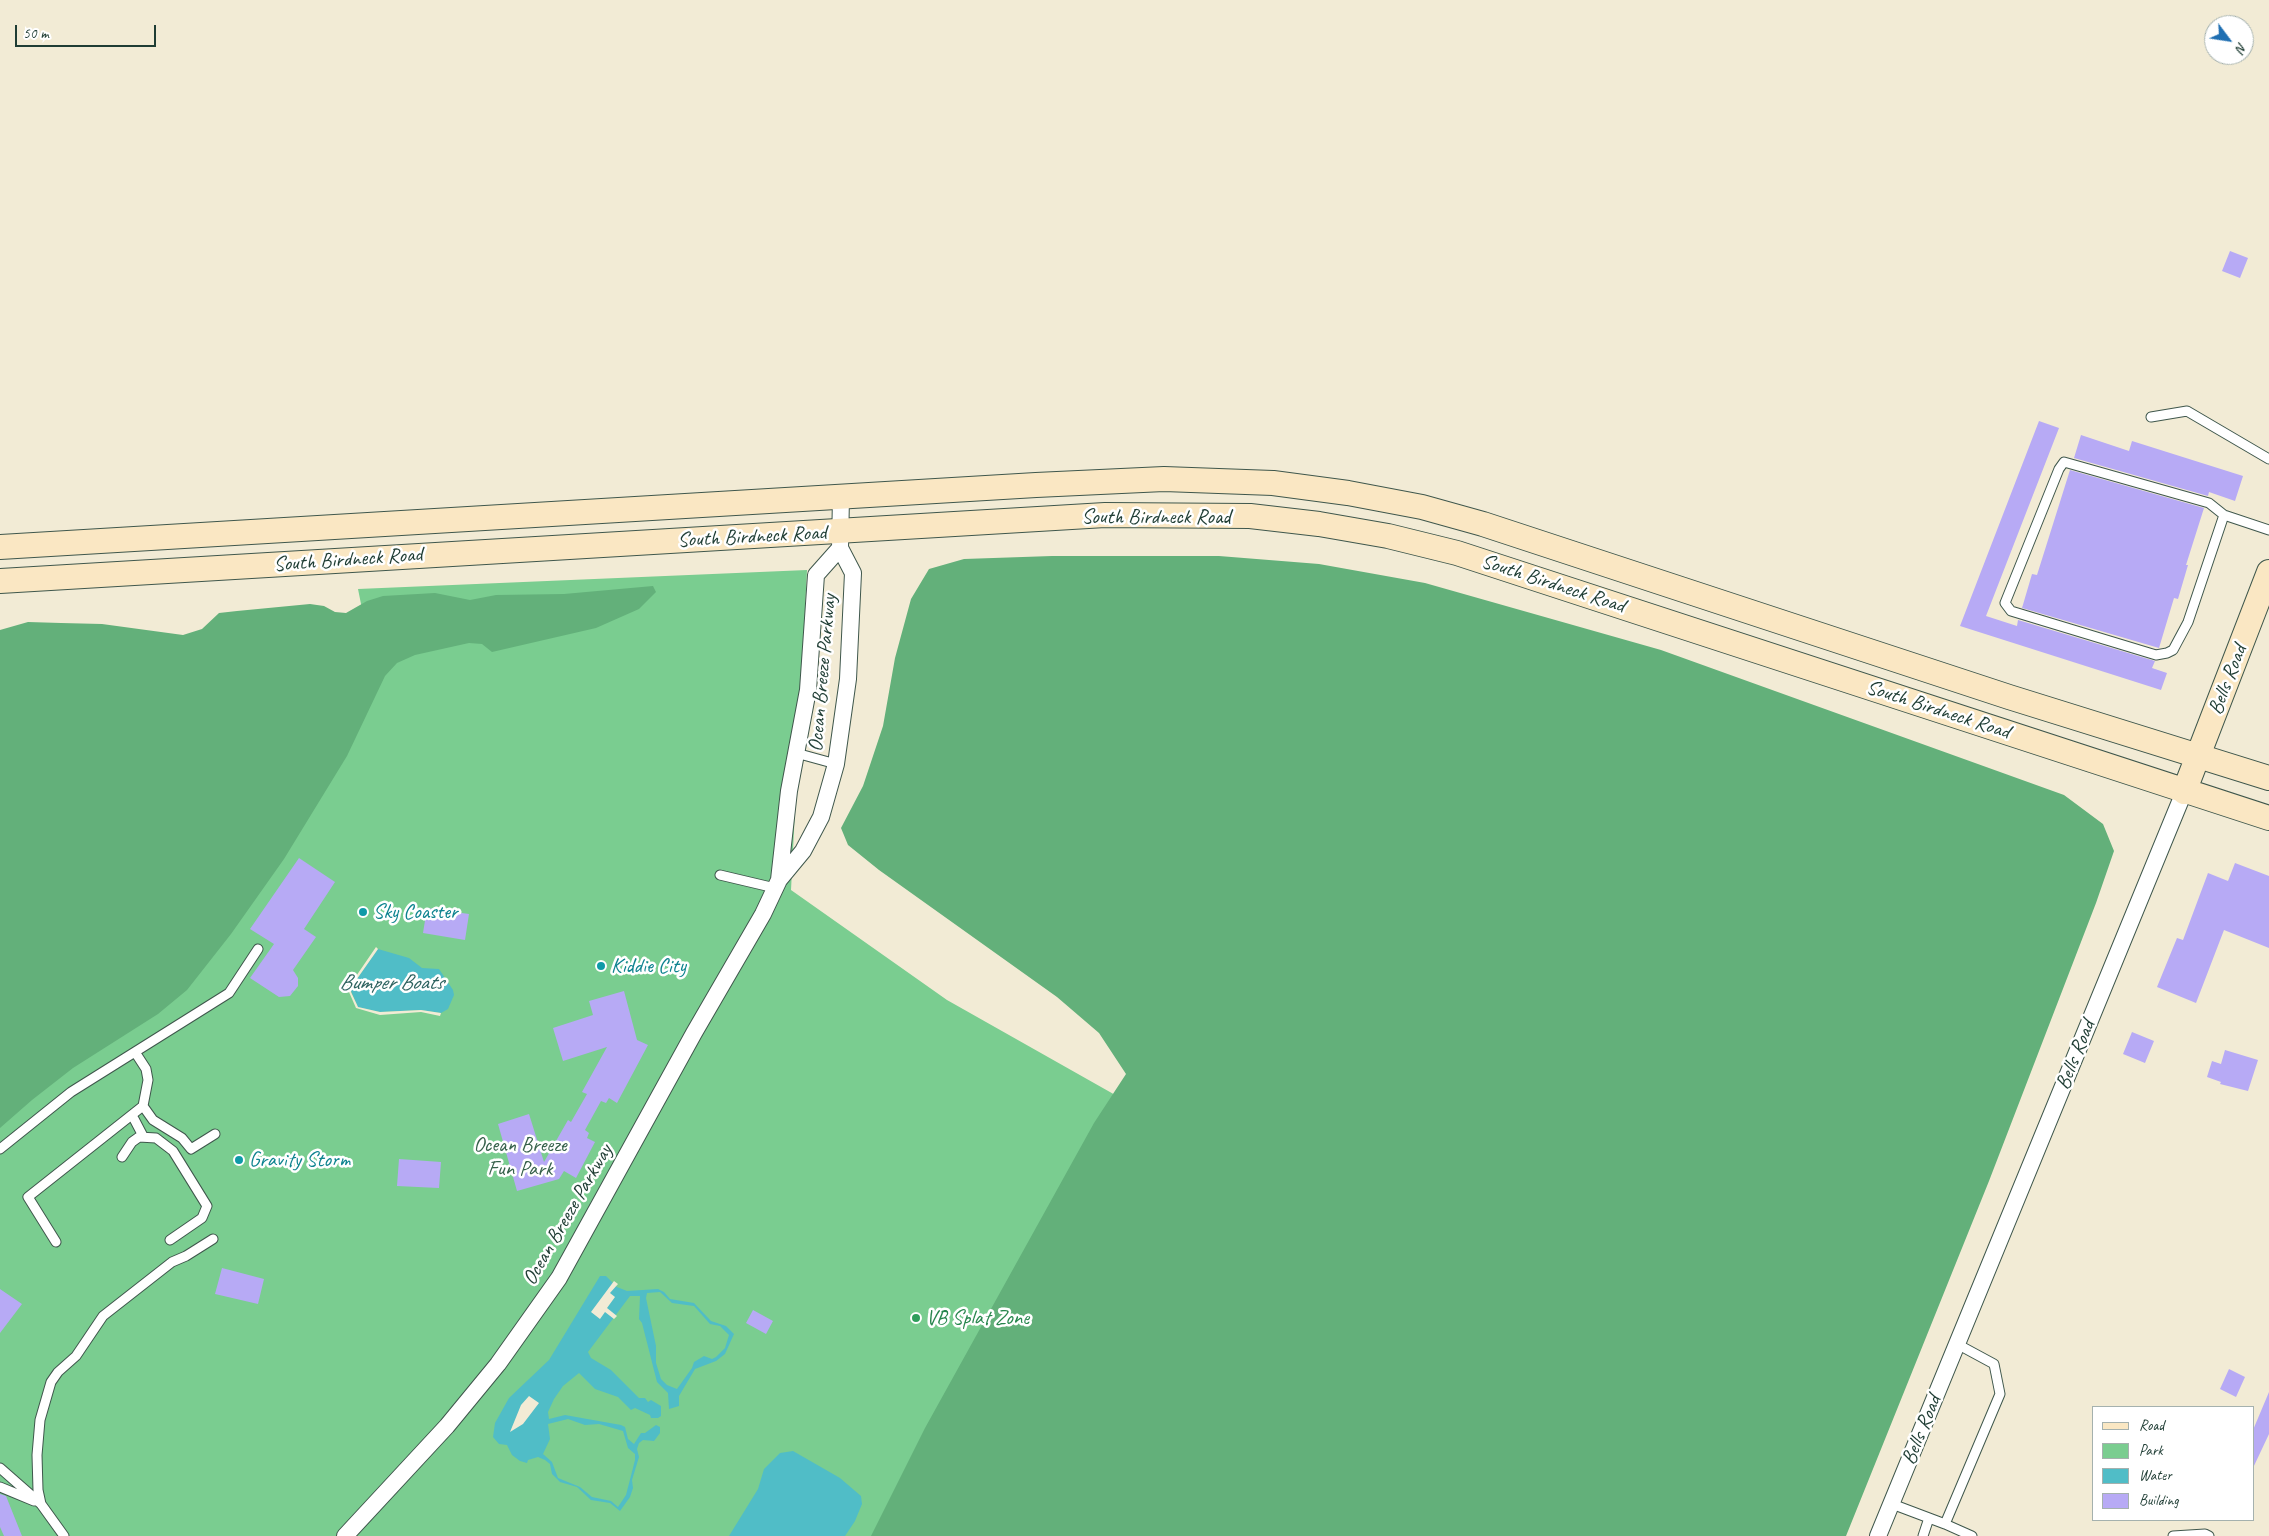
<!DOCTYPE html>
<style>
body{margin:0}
#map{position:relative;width:2269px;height:1536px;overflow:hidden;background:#f2ebd5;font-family:Caveat,sans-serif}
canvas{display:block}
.legend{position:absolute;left:2092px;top:1406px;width:162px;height:115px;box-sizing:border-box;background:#fff;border:1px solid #a5b1ae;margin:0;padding:6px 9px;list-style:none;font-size:15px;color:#1f3d34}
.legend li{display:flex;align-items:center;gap:10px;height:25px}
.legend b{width:25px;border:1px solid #a5b1ae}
.north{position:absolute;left:2204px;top:15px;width:50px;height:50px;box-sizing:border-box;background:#fff;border:1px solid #a5b1ae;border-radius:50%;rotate:121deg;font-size:14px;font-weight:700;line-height:20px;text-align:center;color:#1f3d34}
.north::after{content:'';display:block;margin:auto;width:18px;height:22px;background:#1f6fb2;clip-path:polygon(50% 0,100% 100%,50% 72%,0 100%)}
.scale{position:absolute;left:15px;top:25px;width:141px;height:22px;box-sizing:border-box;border:2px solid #1f3d34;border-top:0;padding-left:6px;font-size:15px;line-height:18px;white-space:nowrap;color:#1f3d34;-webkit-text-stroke:4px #fff;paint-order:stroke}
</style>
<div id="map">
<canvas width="2269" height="1536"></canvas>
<ul class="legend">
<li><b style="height:6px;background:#fae7c3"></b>Road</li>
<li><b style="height:14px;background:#7acd90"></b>Park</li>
<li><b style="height:14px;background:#50bdc7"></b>Water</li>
<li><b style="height:14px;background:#b7aaf5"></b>Building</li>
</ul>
<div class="north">N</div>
<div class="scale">50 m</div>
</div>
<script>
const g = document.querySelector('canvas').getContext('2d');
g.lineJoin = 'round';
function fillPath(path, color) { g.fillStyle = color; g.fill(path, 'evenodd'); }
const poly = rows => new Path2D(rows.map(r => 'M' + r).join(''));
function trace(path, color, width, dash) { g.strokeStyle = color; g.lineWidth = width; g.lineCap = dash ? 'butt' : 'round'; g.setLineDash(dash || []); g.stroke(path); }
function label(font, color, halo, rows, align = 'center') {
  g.font = font + ' Caveat,sans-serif'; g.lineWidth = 5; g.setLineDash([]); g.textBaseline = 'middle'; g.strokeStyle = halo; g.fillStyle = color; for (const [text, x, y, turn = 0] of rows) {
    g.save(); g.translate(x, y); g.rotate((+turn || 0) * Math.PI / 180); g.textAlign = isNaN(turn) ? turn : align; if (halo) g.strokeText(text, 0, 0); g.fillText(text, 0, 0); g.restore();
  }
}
const green = poly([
 [807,570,791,890,947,1000,1117,1096,888,1536,0,1536,0,1114,372,659,358,589]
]);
const forest = poly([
 [1052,556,1219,556,1319,564,1425,583,1661,650,2064,795,2103,824,2114,851,2096,903,1989,1181,1846,1536,871,1536,925,1428,1094,1123,1126,1074,1099,1033,1057,997,879,870,848,845,841,828,863,786,883,726,895,658,911,599,929,569,964,559],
 [653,586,656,592,639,609,596,628,492,652,482,644,469,643,415,655,397,663,385,676,347,756,284,859,231,934,187,990,158,1014,73,1068,32,1100,0,1128,0,630,28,622,61,623,102,624,183,635,202,629,219,613,237,611,310,604,324,606,335,612,346,613,367,601,383,596,435,593,470,600,496,595,564,594]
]);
const water = poly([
 [378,949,409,958,422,968,439,969,453,990,454,995,448,1009,441,1013,421,1010,380,1012,358,1007,351,991,352,986],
 [600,1276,606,1276,617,1287,627,1291,658,1289,664,1292,670,1299,694,1303,711,1321,726,1326,734,1334,725,1354,716,1361,695,1369,679,1396,679,1406,669,1409,668,1393,657,1382,642,1323,639,1319,640,1296,630,1296,588,1352,591,1358,611,1370,639,1398,645,1398,648,1402,651,1400,661,1406,661,1416,658,1418,651,1418,650,1415,635,1408,631,1410,618,1397,595,1389,579,1373,563,1386,554,1399,548,1412,549,1419,565,1415,621,1425,625,1427,628,1439,634,1444,641,1433,645,1433,656,1425,660,1427,660,1433,654,1441,643,1440,639,1443,637,1449,639,1457,632,1480,633,1488,630,1497,620,1511,610,1503,591,1500,577,1487,560,1482,552,1474,550,1464,545,1460,538,1457,528,1460,527,1463,520,1461,512,1455,507,1445,499,1444,493,1437,495,1423,509,1398,549,1360],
 [660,1292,672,1303,694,1306,710,1324,720,1326,729,1335,725,1348,716,1357,712,1359,704,1356,694,1362,692,1368,677,1389,667,1385,661,1379,656,1363,656,1346,646,1298,647,1293],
 [568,1419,585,1425,599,1424,623,1431,628,1448,635,1454,635,1460,626,1495,618,1507,611,1501,592,1497,580,1487,558,1478,552,1462,543,1454,550,1439,548,1424],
 [793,1451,840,1478,861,1496,862,1504,855,1521,845,1536,729,1536,758,1489,764,1469,780,1453]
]);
const pier = poly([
 [376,947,378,949,352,986,351,992,358,1007,380,1012,421,1010,441,1013,440,1016,421,1012,380,1015,356,1008,349,992,350,985],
 [614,1281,618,1284,610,1293,615,1297,607,1308,617,1316,614,1319,605,1312,600,1319,591,1312],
 [529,1396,539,1403,523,1424,510,1432,521,1405]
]);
const building = poly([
 [2230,251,2248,258,2240,278,2222,271],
 [2039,421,2059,428,1986,616,2017,626,2018,620,2155,661,2152,668,2167,673,2161,690,1960,626],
 [2081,435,2129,451,2132,441,2243,476,2235,501,2209,492,2208,496,2074,458],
 [2070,470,2204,508,2186,565,2188,565,2178,599,2174,598,2159,648,2022,608,2032,574,2037,575],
 [299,858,335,882,304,929,316,937,293,970,298,978,298,986,290,996,279,997,250,978,274,944,250,929],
 [2235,863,2269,876,2269,948,2224,930,2196,1003,2157,987,2177,938,2183,940,2208,873,2228,881],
 [427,908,469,914,465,940,423,933],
 [624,991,637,1040,648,1045,617,1103,609,1098,606,1103,601,1101,585,1130,589,1133,587,1138,595,1142,576,1178,564,1171,559,1179,517,1191,498,1124,529,1114,544,1162,568,1120,571,1122,587,1094,582,1092,607,1047,563,1061,553,1028,593,1015,589,1001],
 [2132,1032,2154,1041,2145,1063,2123,1054],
 [2225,1050,2258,1060,2248,1091,2220,1084,2221,1082,2207,1077,2212,1061,2221,1064],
 [399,1159,441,1162,439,1188,397,1186],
 [222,1268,264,1279,258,1304,215,1294],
 [0,1289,22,1304,0,1333],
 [753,1310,773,1321,766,1334,746,1323],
 [2229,1369,2245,1377,2236,1397,2220,1389],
 [2269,1392,2269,1434,2253,1468,2253,1430],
 [0,1494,6,1496,22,1536,4,1536,0,1527]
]);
const lane = poly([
 [2151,417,2187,411,2269,459],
 [2224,515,2188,622,2173,650,2167,653,2156,655,2011,611,2005,603,2059,469,2064,462,2209,503,2224,515,2269,530],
 [796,753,836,764],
 [720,875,775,888],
 [135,1052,146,1069,148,1080,143,1106,153,1120,182,1138,191,1149,215,1134],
 [132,1115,143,1136],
 [0,1149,71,1092,229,993,258,949],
 [122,1157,132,1142,139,1137,156,1138,173,1151,207,1206,202,1218,170,1240],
 [56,1242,28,1197,143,1106],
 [0,1468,41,1504],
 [0,1487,34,1501],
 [1892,1504,1945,1524,2000,1394,1994,1364,1957,1344],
 [1945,1524,1972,1536],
 [64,1536,41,1504,38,1490,37,1455,40,1420,51,1382,58,1372,76,1356,103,1316,172,1262,186,1256,213,1239],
 [1923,1536,1929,1518],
 [2173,1536,2205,1534,2209,1536]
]);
const street = poly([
 [779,880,789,791,808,690,816,575,840,548],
 [345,1536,447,1426,498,1364,559,1278,694,1033,763,914,779,880,803,851,821,817,836,764,848,679,853,573,840,548,841,496],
 [1878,1536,2184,792]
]);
const secondary = poly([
 [0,547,1036,485,1164,479,1273,483,1348,493,1422,507,1483,524,2009,697,2269,778],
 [0,581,1105,515,1250,516,1319,524,1388,536,1457,553,2269,818],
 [2184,792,2269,572]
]);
const markers = [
 [363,912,5,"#0f9aa8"],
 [601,966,5,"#0f9aa8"],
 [239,1160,5,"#0f9aa8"],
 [916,1318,5,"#2e9e5b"]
];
const streetNames = [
 ["South Birdneck Road",1156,517],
 ["South Birdneck Road",752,537,-3],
 ["South Birdneck Road",348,560,-4],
 ["South Birdneck Road",1553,584,18],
 ["Ocean Breeze Parkway",823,673,-85],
 ["Bells Road",2228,680,-69],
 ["South Birdneck Road",1938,710,18],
 ["Bells Road",2076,1055,-68],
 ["Ocean Breeze Parkway",568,1215,-60],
 ["Bells Road",1922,1430,-68]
];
const cultureNames = [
 ["Sky Coaster",373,912],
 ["Kiddie City",611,966],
 ["Gravity Storm",249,1160]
];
const parkNames = [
 ["Ocean Breeze",520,1145],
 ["Fun Park",520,1169]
];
const leisureNames = [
 ["VB Splat Zone",926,1318]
];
const waterNames = [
 ["Bumper Boats",391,983]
];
fillPath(green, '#7acd90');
fillPath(forest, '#63b07a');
fillPath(water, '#50bdc7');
fillPath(pier, '#f2ebd5');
fillPath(building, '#b7aaf5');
trace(lane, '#3f574c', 11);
trace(street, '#3f574c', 18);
trace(secondary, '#3f574c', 26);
trace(lane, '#fff', 9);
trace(street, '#fff', 16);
trace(secondary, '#fae7c3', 24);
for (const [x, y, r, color] of markers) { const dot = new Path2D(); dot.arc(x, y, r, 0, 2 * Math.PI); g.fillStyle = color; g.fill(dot); trace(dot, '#fff', 2); }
label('21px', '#1f3d34', '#fff', streetNames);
label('21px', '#0d838f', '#fff', cultureNames, 'left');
label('21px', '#36614b', '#fff', parkNames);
label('21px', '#27864d', '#fff', leisureNames, 'left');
label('italic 22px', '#2e6360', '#fff', waterNames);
</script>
